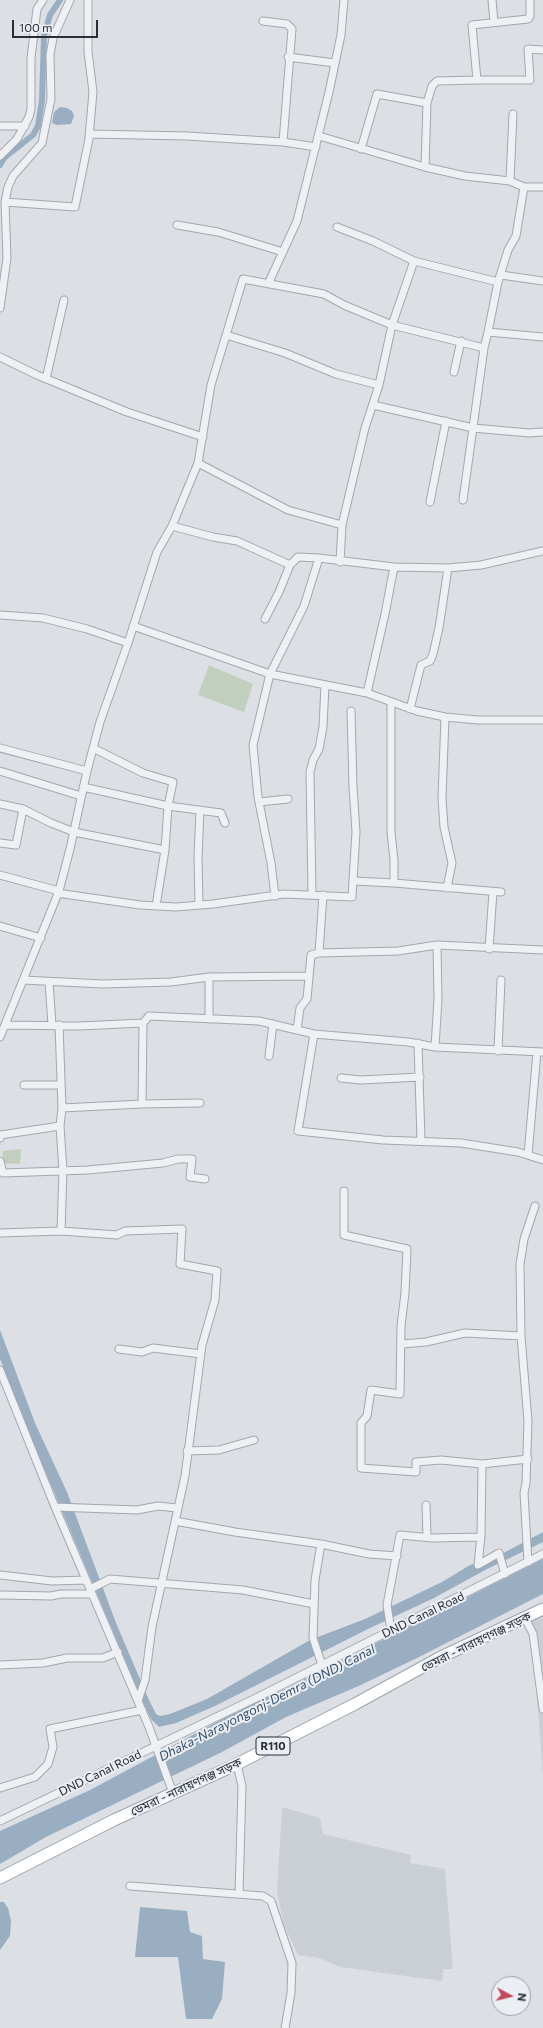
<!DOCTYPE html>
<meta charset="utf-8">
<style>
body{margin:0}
#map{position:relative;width:543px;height:2028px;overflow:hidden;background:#dce0e5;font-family:Commissioner,sans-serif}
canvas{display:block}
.north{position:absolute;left:491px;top:1976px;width:40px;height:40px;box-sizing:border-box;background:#ebeef3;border:1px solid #9da1a9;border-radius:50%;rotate:97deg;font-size:11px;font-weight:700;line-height:16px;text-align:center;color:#272e3a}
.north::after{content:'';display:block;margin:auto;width:14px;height:18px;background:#c04b5d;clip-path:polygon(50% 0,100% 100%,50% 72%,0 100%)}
.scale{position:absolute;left:12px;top:20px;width:86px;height:18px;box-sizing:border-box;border:2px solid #272e3a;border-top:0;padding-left:5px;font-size:12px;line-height:14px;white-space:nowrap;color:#272e3a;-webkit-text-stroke:3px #ebeef3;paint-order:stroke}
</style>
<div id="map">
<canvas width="543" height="2028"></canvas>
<div class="north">N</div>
<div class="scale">100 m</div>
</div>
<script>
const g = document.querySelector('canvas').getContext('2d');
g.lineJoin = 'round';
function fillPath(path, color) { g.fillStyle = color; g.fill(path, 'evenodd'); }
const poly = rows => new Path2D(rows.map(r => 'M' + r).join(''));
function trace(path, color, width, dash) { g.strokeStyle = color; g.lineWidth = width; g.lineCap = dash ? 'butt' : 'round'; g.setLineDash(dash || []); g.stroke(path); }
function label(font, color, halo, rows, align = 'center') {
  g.font = font + ' Commissioner,"Noto Sans Bengali",sans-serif'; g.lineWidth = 4; g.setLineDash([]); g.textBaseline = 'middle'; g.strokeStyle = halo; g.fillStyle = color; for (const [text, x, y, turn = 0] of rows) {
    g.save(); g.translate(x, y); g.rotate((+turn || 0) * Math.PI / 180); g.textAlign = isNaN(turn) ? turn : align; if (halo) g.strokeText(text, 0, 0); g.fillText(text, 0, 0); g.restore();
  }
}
const built = poly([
 [543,1612,543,1777,531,1617],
 [282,1807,320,1818,323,1834,411,1855,410,1863,445,1869,453,1969,443,1969,442,1981,340,1967,319,1958,298,1955,284,1925,277,1893]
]);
const green = poly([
 [209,665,253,684,244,712,198,695],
 [21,1149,20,1164,2,1163,3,1151]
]);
const water = poly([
 [60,107,67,108,72,111,74,116,71,124,57,125,52,123,54,112],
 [0,1330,35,1423,67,1492,116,1623,149,1700,156,1714,160,1716,170,1714,207,1699,310,1640,365,1619,442,1582,470,1565,494,1558,543,1532,543,1542,487,1569,434,1598,368,1629,215,1706,176,1723,159,1727,151,1719,142,1700,30,1435,0,1359],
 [543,1559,543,1594,419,1657,361,1685,286,1717,222,1752,46,1837,0,1864,0,1831,90,1790,228,1716,287,1688],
 [0,1902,4,1902,8,1908,11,1921,10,1936,0,1950],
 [140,1907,187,1911,190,1932,202,1936,203,1959,225,1962,222,1999,212,2019,186,2019,178,1957,135,1957]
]);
const canal = poly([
 [0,165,4,158,33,135,38,126,42,100,44,36,50,15,60,0]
]);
const minor = poly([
 [88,0,88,52,93,92,89,137],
 [492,0,494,22],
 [263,21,287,24,292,29,283,142],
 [288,57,335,63],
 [477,80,530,80,528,49,543,50],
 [0,126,25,126],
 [319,136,425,167,465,176,510,181,524,187,543,187],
 [361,149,377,94,427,103],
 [0,156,17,139,29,117,31,109,31,58,37,9,43,0],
 [425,167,427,103,432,86,437,81,477,80,472,25,528,19,530,16,530,0],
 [510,181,513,114],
 [5,202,75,207],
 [75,207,90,134,187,136,283,142,316,147],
 [177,225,218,232,283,252],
 [337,227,373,241,414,261],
 [501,275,543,281],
 [269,282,297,221,329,92,341,35,344,0],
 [0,308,7,258,5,202,8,187,13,176,42,143,51,99,50,55,53,38,70,0],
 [488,332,498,282,508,250,516,236,524,187],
 [226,335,285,353,336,374,379,385],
 [0,357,37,375,127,412,203,437],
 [454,372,461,341],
 [46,379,64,300],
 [373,405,473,428,529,433,543,432],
 [198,463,288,510,342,525],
 [463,500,484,348],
 [430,502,446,421],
 [172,526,213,537,237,541,290,565,298,557,319,558],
 [340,562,342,525,365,428,379,385,392,325,414,261,498,282],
 [0,615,43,618,87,629,128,643],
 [265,619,279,592,290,565],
 [133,626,270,674,367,693,417,711,445,717,478,720,543,720],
 [367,693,385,614,394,567],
 [391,702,391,832,394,860,394,883],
 [410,709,421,665,430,661,433,654,439,628,448,568],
 [445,717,442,798,444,827,452,863,447,888],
 [0,748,87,771],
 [93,748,143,773,173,782,168,806,165,850,156,906],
 [0,771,81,796],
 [83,787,168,806,221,813,225,823],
 [259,802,288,799],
 [0,804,23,809,51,823,74,832,165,850],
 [0,843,16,845,23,809],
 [0,875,59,891],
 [354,881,394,883,501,892],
 [57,893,140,905,176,907,213,904,284,894,352,897,356,832,353,787,351,711],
 [312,895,310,772,313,760,319,749,323,727,325,685],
 [275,896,271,863,258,797,253,745,270,674,304,606,319,558,394,567,448,568,481,565,543,551],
 [199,905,198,857,200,810],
 [0,926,41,938],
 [489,949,493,892],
 [319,953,398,951,437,945,543,950],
 [23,980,103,984,171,982,209,977,309,976],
 [49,982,52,1025],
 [209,1019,209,977],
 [5,1025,79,1026,143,1023,149,1016,259,1021,314,1034,408,1042,435,1047,543,1052],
 [59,1025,62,1108,60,1126,63,1170,61,1231],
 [297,1030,300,1008,307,999,311,955,319,953,323,895],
 [314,1034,298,1131,383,1140,461,1143,518,1152,543,1160],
 [0,1037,59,891,70,849,87,771,100,722,128,643,157,552,172,526,198,463,211,385,243,279,324,294,344,305,392,325,484,348,488,332,543,337],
 [418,1043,421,1141],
 [435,1047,438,999,437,945],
 [498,1051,501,980],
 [269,1056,273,1024],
 [341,1078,361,1080,420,1077],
 [24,1085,61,1085],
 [142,1104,200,1103],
 [62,1108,142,1104,143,1023],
 [0,1138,0,1135,60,1126],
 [528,1155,537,1052],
 [0,1161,3,1173,88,1170,163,1163,178,1159,192,1159,190,1177,205,1179],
 [344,1191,344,1235,407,1249,405,1293,401,1326,400,1394,371,1390,367,1416,361,1423,361,1468,416,1472,416,1462,441,1460,482,1464,528,1459],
 [0,1233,61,1231,117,1235,125,1231,182,1229,180,1264,217,1271,215,1300,202,1345,185,1476,152,1627,145,1680,138,1701],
 [521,1336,520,1264,524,1239,535,1206],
 [402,1344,426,1342,465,1333,521,1336,528,1421,526,1483,524,1493,528,1562],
 [119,1349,142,1352,153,1348,201,1354],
 [0,1370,55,1507,149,1727,173,1793],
 [187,1451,219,1450,254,1440],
 [482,1464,481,1536,478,1565,499,1553,505,1574],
 [426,1505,427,1537],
 [55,1507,137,1510,158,1506,177,1508],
 [175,1521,235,1532,321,1544,369,1554,397,1556],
 [321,1544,315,1580,313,1638,322,1665],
 [0,1575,52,1581,86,1580],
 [90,1589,110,1579,243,1590,314,1604],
 [0,1595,51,1596,61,1594,92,1594],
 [525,1618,533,1634,543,1709],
 [391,1630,387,1605,400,1535,432,1538,481,1537],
 [0,1665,43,1663,67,1658,103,1658,118,1652],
 [237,1764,242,1786,239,1894],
 [0,1788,35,1777,48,1764,53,1747,50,1729,142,1710],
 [0,1821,256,1698,543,1554],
 [130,1886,263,1896,271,1901,292,1963,291,1993,285,2028]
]);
const primary = poly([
 [0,1878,114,1820,233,1766,355,1704,441,1657,543,1609]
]);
const shields = [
 [273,1746,34]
];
const shieldNames = [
 ["R110",273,1746]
];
const streetNames = [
 ["DND Canal Road",423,1615,-26],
 ["ডেমরা - নারায়ণগঞ্জ সড়ক",476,1642,-26],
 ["DND Canal Road",100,1773,-26],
 ["ডেমরা - নারায়ণগঞ্জ সড়ক",186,1787,-25]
];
const waterNames = [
 ["Dhaka-Narayongonj-Demra (DND) Canal",267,1703,-27]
];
fillPath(built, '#cacfd6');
fillPath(green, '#c2cebe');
fillPath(water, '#9aaec2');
trace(canal, '#9aaec2', 6);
trace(minor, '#a2a7ae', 9);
trace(primary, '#9da4af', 13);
trace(minor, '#eef0f4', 7);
trace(primary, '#fff', 11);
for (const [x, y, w] of shields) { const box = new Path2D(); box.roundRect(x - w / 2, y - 9, w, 18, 3); g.fillStyle = '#ebeef3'; g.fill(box); trace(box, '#272e3a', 1); }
label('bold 11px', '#272e3a', null, shieldNames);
label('12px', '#272e3a', '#ebeef3', streetNames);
label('italic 13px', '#354d69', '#ebeef3', waterNames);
</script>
